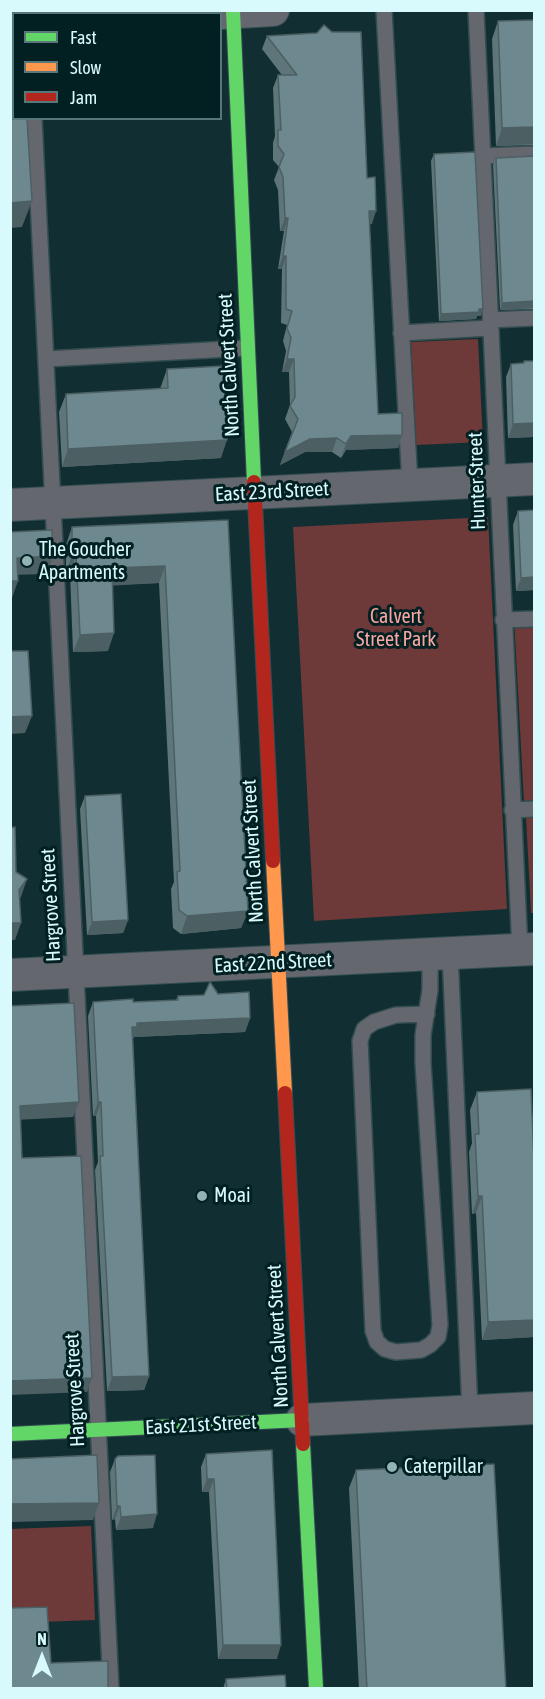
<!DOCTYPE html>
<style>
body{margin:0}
#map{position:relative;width:545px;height:1699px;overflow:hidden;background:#112f32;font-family:"Asap Condensed",sans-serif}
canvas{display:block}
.frame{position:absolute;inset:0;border:12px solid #d8fafd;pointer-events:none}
.legend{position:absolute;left:12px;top:12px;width:210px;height:108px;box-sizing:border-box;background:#022022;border:2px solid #58777a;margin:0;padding:8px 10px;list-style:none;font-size:18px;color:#d8fafd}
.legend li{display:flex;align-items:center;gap:12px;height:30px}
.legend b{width:30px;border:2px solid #58777a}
.north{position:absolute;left:12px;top:1627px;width:60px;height:60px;-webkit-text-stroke:4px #022022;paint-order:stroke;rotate:0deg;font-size:16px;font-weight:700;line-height:24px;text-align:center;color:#d8fafd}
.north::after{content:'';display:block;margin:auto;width:21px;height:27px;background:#d8fafd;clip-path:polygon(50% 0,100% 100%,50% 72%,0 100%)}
</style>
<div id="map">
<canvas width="545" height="1699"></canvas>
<div class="frame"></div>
<ul class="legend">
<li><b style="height:8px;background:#63d668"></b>Fast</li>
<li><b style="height:8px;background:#ff974d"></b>Slow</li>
<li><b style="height:8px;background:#b3261e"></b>Jam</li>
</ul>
<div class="north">N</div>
</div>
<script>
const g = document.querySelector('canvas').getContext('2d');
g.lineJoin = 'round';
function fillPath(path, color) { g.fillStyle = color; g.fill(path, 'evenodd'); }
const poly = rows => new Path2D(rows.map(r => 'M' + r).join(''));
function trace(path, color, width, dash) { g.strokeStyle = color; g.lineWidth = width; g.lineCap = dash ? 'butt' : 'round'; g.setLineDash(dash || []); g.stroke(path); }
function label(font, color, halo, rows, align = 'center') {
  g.font = font + ' "Asap Condensed",sans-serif'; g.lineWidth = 6; g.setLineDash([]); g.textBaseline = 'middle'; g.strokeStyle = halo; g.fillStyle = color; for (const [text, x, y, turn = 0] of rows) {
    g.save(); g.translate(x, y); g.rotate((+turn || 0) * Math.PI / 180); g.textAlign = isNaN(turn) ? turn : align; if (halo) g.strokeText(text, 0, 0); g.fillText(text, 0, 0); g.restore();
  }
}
const green = poly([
 [478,339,483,442,416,445,411,342],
 [488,517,507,909,314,921,293,527],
 [534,616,534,803,524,803,514,617],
 [534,816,534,913,531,913,526,817],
 [91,1526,95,1620,11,1623,10,1529]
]);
const lane = poly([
 [28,10,28,14],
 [384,10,410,485],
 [476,10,520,950],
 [34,118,111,1688],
 [482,156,534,154],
 [490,320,534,318],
 [401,333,490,328],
 [46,359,247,348],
 [503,620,534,619],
 [512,810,534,809],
 [450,953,470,1411],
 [427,1014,396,1015,374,1022,364,1029,360,1041,373,1331,377,1342,385,1349,396,1352,421,1350,430,1345,438,1337,440,1325,423,1063,423,1035,430,990,430,954]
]);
const street = poly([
 [205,14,273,10],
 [10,21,14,21],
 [10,505,534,479],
 [10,975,534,949],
 [302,1420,534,1408]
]);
const fast = poly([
 [233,10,254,482],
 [10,1434,302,1420],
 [303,1444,316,1688]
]);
const slow = poly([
 [273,861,285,1093]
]);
const jam = poly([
 [254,482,273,861],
 [285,1093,303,1444]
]);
const wall = poly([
 [534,20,534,145,496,146,492,39,498,21],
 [317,33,367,178,372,224,369,224,378,414,402,435,398,448,346,450,341,458,332,452,305,452,280,465,292,432,285,419,290,405,289,372,282,372,286,351,283,341,287,325,281,323,282,269,278,269,284,231,280,231,278,190,274,180,279,167,273,160,273,143,275,136,273,88,278,75,282,75,262,49,267,36],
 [434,154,481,316,477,316,476,319,439,321,431,161],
 [534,156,534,309,500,310,493,165,496,158],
 [524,361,534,437,508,438,506,377,511,364,523,363],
 [167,369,221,458,62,467,59,412,66,394,160,389],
 [534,510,534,590,516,591,513,525,518,511],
 [228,520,248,911,241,928,181,934,173,928,171,889,174,882,159,583,112,585,108,651,73,652,70,572,66,573,66,545,72,527],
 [85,796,128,920,123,933,87,935,80,809],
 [218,994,250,1018,245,1032,134,1037,133,1039,149,1376,144,1390,107,1391,95,1170,98,1162,96,1116,93,1116,88,1016,93,1002,133,1002,176,1000,178,996],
 [477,1092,534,1162,534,1337,482,1340,476,1213,472,1214,469,1152,472,1143,470,1110],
 [206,1454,277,1659,218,1659,209,1492,202,1492,201,1467],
 [115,1459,153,1528,116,1530,115,1519,112,1520,110,1472],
 [356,1470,506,1689,359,1689,349,1488],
 [226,1679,286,1689,223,1689]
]);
const shadedWall = poly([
 [534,127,534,144,496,146,502,128],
 [32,201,22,227,10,228,10,203],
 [369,211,376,211,372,224,364,224],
 [285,218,288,218,284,231,280,231],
 [283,256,286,256,282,269,278,269],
 [534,301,534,308,500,310,502,303],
 [483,309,481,316,477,316,476,319,439,321,441,314],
 [287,359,294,359,289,372,282,372],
 [534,423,534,437,508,438,513,424],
 [402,435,398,448,346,450,341,458,346,444,351,436],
 [337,438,332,452,305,452,280,465,285,452,310,439],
 [227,440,221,458,62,467,68,449],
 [72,555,76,555,70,572,66,573],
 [53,556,47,574,10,575,17,558],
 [165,566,159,583,105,586,112,568],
 [534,577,534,590,516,591,521,578],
 [10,581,18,581,12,598,10,598],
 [114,633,108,651,73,652,80,635],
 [32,716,25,733,10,734,10,717],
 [27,879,21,897,13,907,19,890],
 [248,911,241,928,181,934,187,916],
 [128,920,123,933,87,935,92,922],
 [10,923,21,923,15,940,10,940],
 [250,1018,245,1032,134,1037,132,1040,132,1027,137,1023],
 [79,1102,73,1117,15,1120,20,1106],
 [98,1102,101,1102,96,1116,93,1116],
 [478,1196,482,1196,476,1213,472,1214],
 [534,1320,534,1337,482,1340,488,1322],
 [149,1376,144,1390,107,1391,112,1377],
 [92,1378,87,1392,10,1395,10,1381],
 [207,1479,214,1479,209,1492,202,1492],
 [99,1503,93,1520,10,1522,10,1504],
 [117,1506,120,1506,115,1519,112,1520],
 [157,1514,153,1528,116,1530,121,1517],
 [223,1645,281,1645,277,1659,218,1659]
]);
const building = poly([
 [534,20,534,127,502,128,498,21,534,20],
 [324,25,332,32,361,32,367,178,375,177,376,211,369,211,378,414,402,413,402,435,351,436,346,444,337,438,310,439,285,452,298,419,290,406,295,397,294,359,287,359,291,338,287,328,292,311,286,309,286,256,283,256,288,218,285,218,283,177,279,167,284,154,278,146,278,130,281,130,278,75,297,75,267,36,317,33,324,25],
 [10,47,14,47,14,118,27,118,32,201,10,203,10,47],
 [475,152,483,309,479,309,479,312,441,314,434,154,475,152],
 [534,156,534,301,502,303,496,158,534,156],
 [524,361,534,361,534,423,513,424,511,364,524,363,524,361],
 [223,366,225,398,231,414,227,440,68,449,66,394,168,388,167,369,223,366],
 [534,510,534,577,521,578,518,511,534,510],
 [228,520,248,911,187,916,179,910,177,872,180,871,165,566,112,568,114,633,80,635,76,555,72,555,72,527,228,520],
 [52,530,53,556,17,558,18,581,10,581,10,532,52,530],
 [10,651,28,651,32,716,10,717,10,651],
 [121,794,128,920,92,922,85,796,121,794],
 [15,827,16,872,27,879,19,890,21,923,10,923,10,828,15,827],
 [210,982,218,994,249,992,250,1018,137,1023,137,1027,132,1027,149,1376,112,1377,100,1156,103,1156,101,1102,98,1102,93,1002,133,999,133,1002,178,1000,178,996,204,995,210,982],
 [74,1003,79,1102,20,1106,22,1158,81,1156,92,1378,10,1381,10,1006,74,1003],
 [531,1089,534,1162,534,1320,488,1322,482,1196,478,1196,475,1134,479,1134,477,1092,531,1089],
 [272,1450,281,1645,223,1645,214,1479,207,1479,206,1454,272,1450],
 [97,1455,99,1503,10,1504,10,1459,97,1455],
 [155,1455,157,1514,121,1517,120,1506,117,1506,115,1459,118,1456,155,1455],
 [494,1464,506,1689,367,1689,356,1470,494,1464],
 [47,1607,51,1663,108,1661,108,1689,10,1689,10,1608,47,1607],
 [285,1675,286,1689,227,1689,226,1679,285,1675]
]);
const markers = [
 [27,561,6,"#92b3b6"],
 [202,1196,6,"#92b3b6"],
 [392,1467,6,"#92b3b6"]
];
const streetNames = [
 ["North Calvert Street",229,365,-93],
 ["Hunter Street",477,481,-92],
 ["East 23rd Street",272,492,-3],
 ["North Calvert Street",253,851,-93],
 ["Hargrove Street",51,905,-93],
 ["East 22nd Street",273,963,-3],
 ["North Calvert Street",278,1336,-93],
 ["Hargrove Street",75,1390,-93],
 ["East 21st Street",201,1425,-3]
];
const poiNames = [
 ["The Goucher",39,550],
 ["Apartments",39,573],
 ["Moai",214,1196],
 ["Caterpillar",404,1467]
];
const parkNames = [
 ["Calvert",396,617],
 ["Street Park",396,640]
];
fillPath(green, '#6e3939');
trace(lane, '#334d50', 18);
trace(street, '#334d50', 34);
trace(fast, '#334d50', 16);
trace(slow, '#334d50', 16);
trace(jam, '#334d50', 16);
trace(lane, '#64676e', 15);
trace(street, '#64676e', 32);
trace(fast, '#63d668', 14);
trace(slow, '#ff974d', 14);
trace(jam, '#b3261e', 14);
fillPath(wall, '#5e757a');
fillPath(shadedWall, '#4c5f63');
fillPath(building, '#6d888e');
trace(building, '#4c5f63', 1.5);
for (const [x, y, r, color] of markers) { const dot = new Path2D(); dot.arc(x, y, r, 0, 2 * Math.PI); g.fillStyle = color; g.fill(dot); trace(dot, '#022022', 2); }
label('20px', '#d8fafd', '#022022', streetNames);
label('20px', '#d8fafd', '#022022', poiNames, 'left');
label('20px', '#faa6a2', '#022022', parkNames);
</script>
